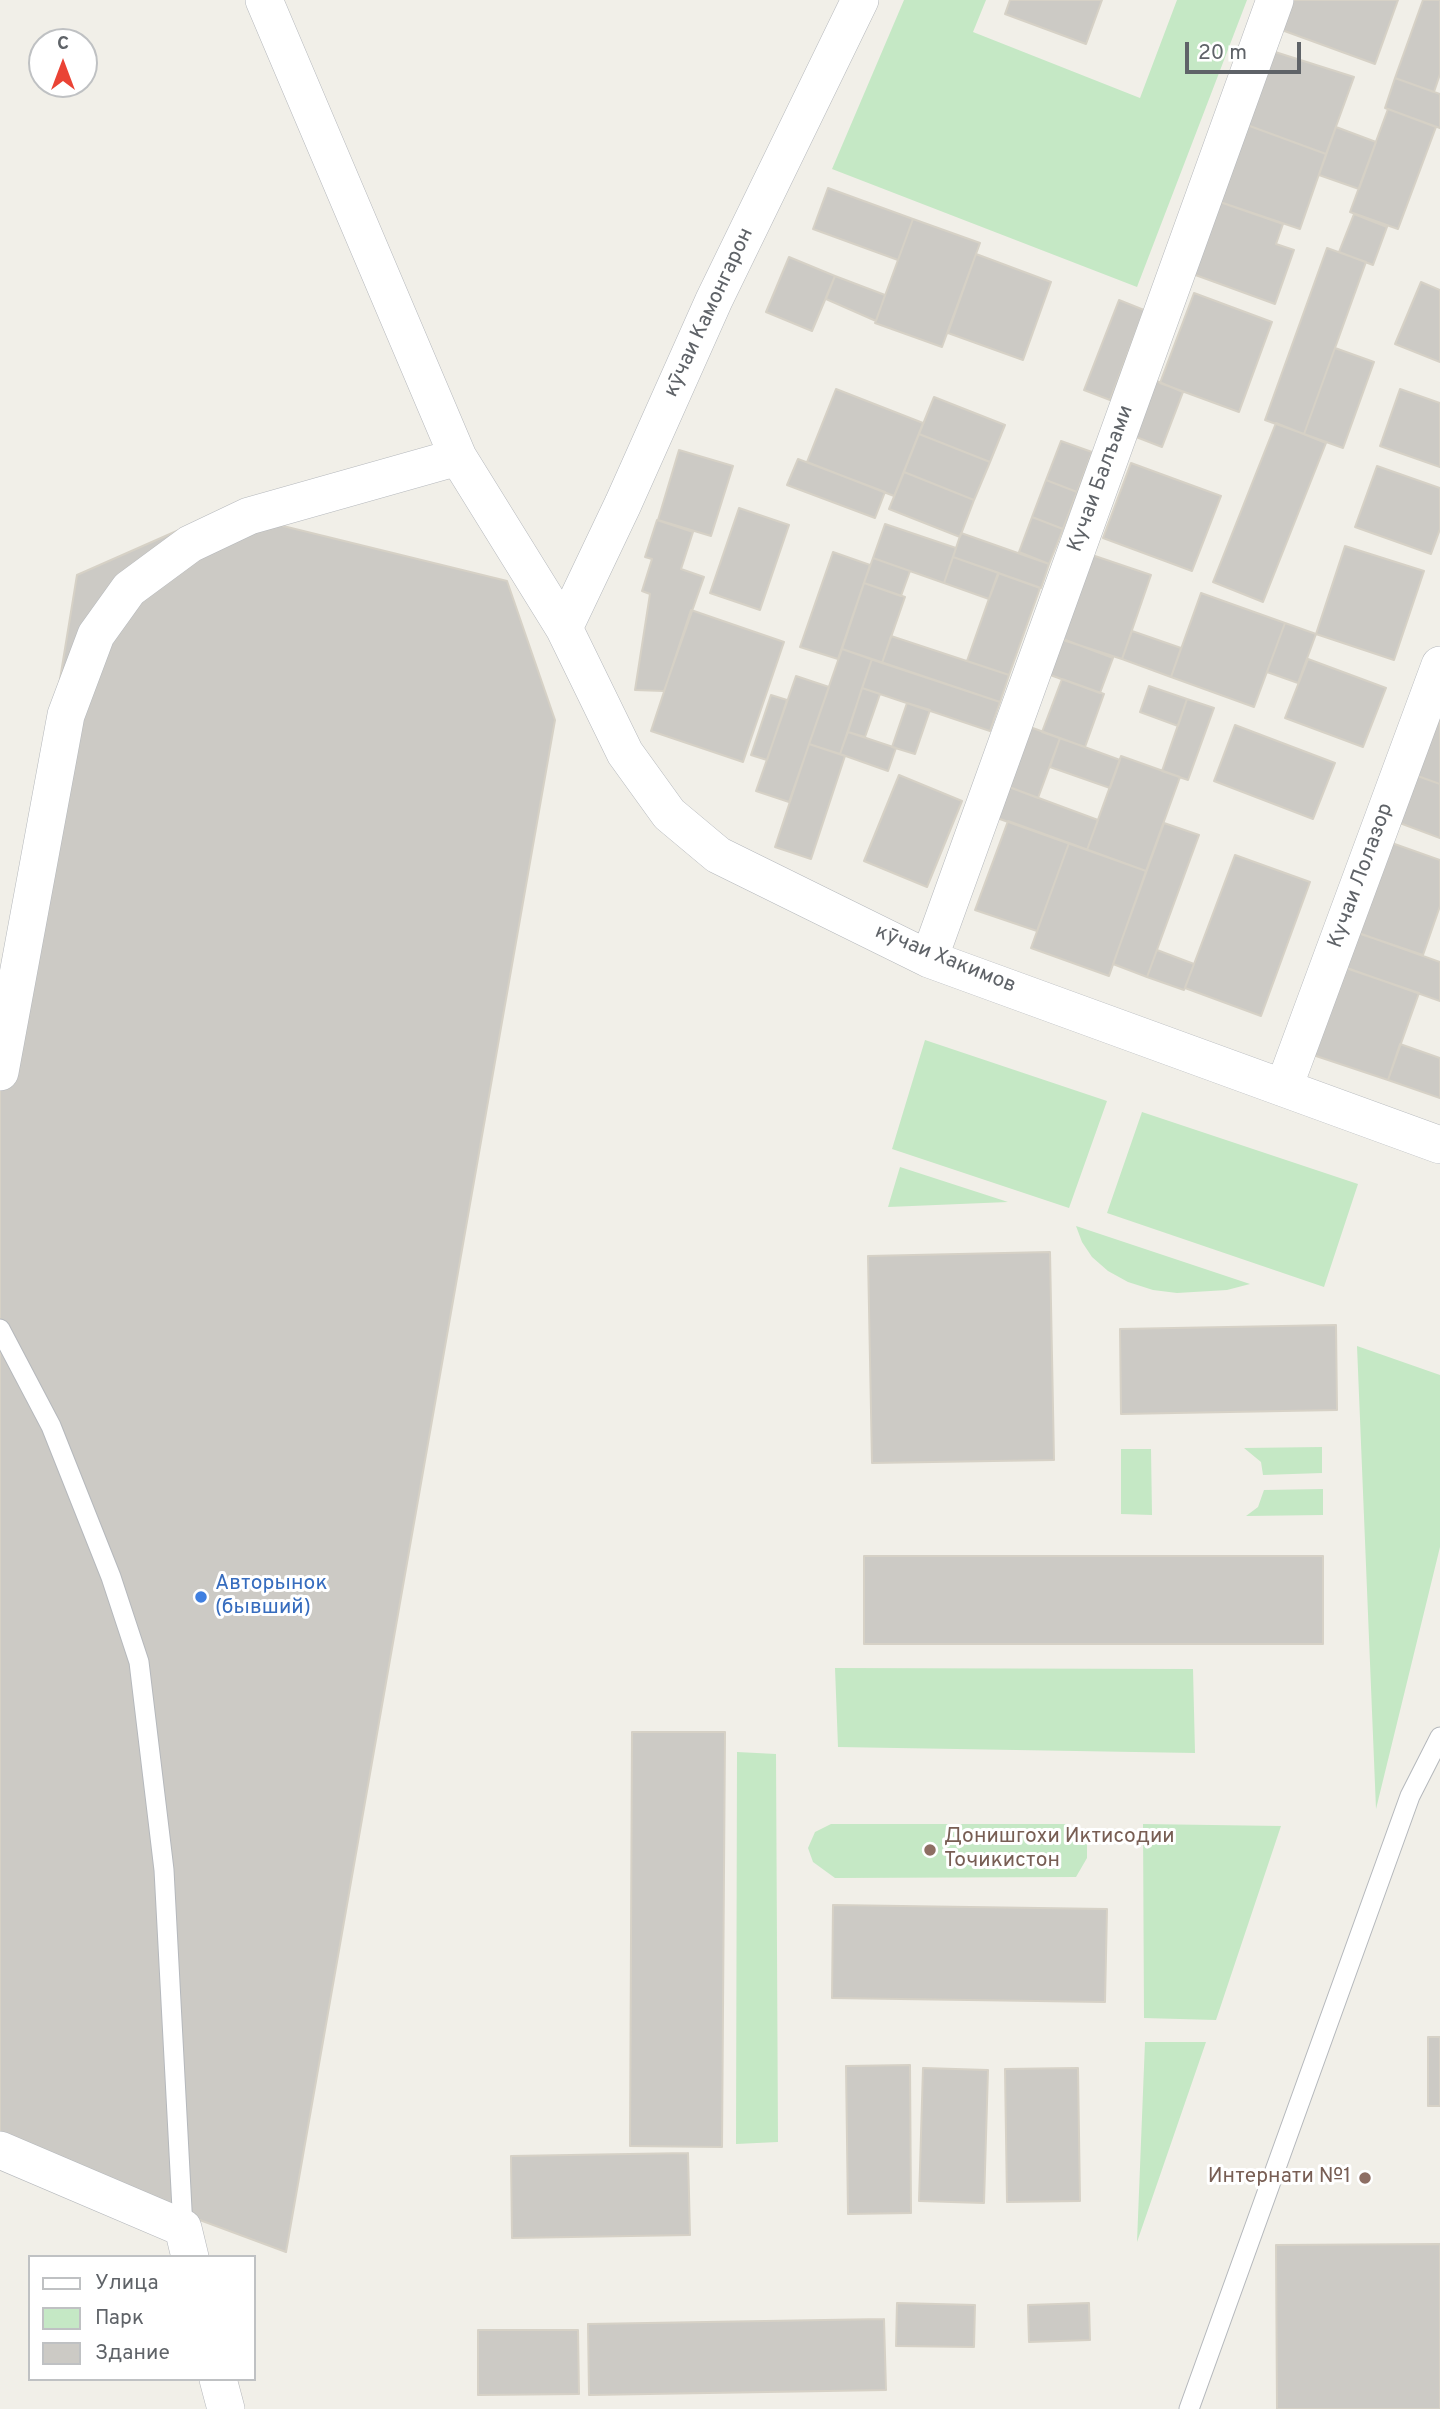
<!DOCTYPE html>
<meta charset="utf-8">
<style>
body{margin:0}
#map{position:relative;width:1440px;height:2409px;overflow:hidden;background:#f1efe8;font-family:Overpass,sans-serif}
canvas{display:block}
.legend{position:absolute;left:28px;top:2255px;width:228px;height:126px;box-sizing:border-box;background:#fff;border:2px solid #bfc1c3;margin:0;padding:9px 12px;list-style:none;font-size:21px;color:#5f6368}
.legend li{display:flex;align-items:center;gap:14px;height:35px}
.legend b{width:35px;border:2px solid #bfc1c3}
.north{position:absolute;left:28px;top:28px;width:70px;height:70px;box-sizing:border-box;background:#fff;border:2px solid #bfc1c3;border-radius:50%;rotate:0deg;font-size:19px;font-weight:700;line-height:28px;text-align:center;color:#5f6368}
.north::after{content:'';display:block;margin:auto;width:24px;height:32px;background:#ea4335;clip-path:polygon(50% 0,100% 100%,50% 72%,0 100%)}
.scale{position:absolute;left:1185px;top:42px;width:116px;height:32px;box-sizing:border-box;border:4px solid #5f6368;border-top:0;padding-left:9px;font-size:21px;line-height:24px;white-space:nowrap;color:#5f6368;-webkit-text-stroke:5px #fff;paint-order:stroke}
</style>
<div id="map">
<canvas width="1440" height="2409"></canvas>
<ul class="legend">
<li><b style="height:9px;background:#fff"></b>Улица</li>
<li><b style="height:19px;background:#c5e8c5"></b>Парк</li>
<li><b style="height:19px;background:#cccac5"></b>Здание</li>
</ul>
<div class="north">С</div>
<div class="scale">20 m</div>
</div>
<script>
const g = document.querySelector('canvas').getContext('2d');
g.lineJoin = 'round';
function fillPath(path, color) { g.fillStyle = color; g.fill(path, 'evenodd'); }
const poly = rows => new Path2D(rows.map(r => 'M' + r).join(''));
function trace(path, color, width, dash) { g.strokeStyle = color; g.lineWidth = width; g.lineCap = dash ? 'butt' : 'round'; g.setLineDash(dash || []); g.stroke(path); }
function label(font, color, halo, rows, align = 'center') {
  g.font = font + ' Overpass,sans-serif'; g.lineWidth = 6; g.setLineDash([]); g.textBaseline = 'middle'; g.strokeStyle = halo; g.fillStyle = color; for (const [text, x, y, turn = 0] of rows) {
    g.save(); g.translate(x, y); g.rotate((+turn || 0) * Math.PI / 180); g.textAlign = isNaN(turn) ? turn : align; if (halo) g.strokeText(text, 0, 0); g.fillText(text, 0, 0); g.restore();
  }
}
const green = poly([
 [904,0,986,0,973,32,1140,98,1177,0,1247,0,1137,287,832,169],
 [925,1040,1107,1101,1069,1208,892,1149],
 [1142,1112,1358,1184,1324,1287,1107,1213],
 [900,1167,1008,1202,888,1207],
 [1076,1226,1250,1284,1227,1290,1177,1293,1153,1290,1128,1282,1108,1271,1092,1257,1082,1242],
 [1357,1346,1440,1375,1440,1547,1376,1809],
 [1322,1447,1322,1473,1263,1475,1261,1462,1244,1448],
 [1121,1449,1151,1449,1152,1515,1121,1514],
 [1323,1489,1323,1515,1246,1516,1258,1507,1264,1490],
 [835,1668,1193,1669,1195,1753,838,1747],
 [737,1752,776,1754,778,2142,736,2144],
 [831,1824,1066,1824,1081,1833,1087,1845,1087,1858,1076,1877,835,1878,813,1862,808,1848,815,1832],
 [1143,1824,1281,1826,1216,2020,1144,2018],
 [1145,2042,1206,2042,1137,2242]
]);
const building = poly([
 [1010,0,1102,0,1086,44,1005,14,1010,0],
 [1290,0,1398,0,1375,64,1279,29,1290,0],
 [1423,0,1440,0,1440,74,1434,92,1395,78,1423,0],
 [1272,51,1354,77,1326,154,1247,125,1272,51],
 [1395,78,1440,94,1440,128,1385,108,1395,78],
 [1388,109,1436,127,1398,229,1350,212,1388,109],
 [1247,125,1326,154,1300,229,1217,201,1247,125],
 [1336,127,1376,142,1359,189,1319,175,1336,127],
 [828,188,913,219,898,260,813,229,828,188],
 [1217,201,1283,224,1276,244,1294,250,1275,304,1190,273,1217,201],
 [1354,214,1387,227,1373,265,1339,252,1354,214],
 [913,219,980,243,942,347,875,323,913,219],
 [1327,248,1366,262,1304,434,1265,420,1327,248],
 [976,254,1051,282,1023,360,948,333,976,254],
 [789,257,835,276,812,331,766,312,789,257],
 [835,276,885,295,876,321,826,299,835,276],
 [1421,282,1440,290,1440,362,1395,344,1421,282],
 [1194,293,1272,322,1239,412,1160,383,1194,293],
 [1119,300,1144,310,1110,400,1084,390,1119,300],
 [1335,348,1374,362,1343,448,1304,434,1335,348],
 [1152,379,1183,392,1162,447,1131,435,1152,379],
 [836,389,923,423,894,496,807,462,836,389],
 [1400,389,1440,403,1440,467,1380,446,1400,389],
 [934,397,1005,425,990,462,919,434,934,397],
 [1276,423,1326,443,1263,602,1213,582,1276,423],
 [919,434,990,462,974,500,904,472,919,434],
 [1061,441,1092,452,1077,492,1046,480,1061,441],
 [679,450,733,466,711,536,658,520,679,450],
 [798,459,885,492,875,518,787,485,798,459],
 [1131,463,1221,496,1192,571,1103,538,1131,463],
 [1377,466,1440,488,1440,529,1431,554,1355,527,1377,466],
 [904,472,974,500,960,537,889,509,904,472],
 [1046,480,1077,492,1063,529,1032,517,1046,480],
 [739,508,789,525,760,610,710,593,739,508],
 [222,511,507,581,555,720,286,2252,0,2146,0,1047,77,575,222,511],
 [1032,517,1063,529,1049,564,1019,552,1032,517],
 [657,520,693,532,681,569,704,577,664,691,635,690,650,594,642,591,652,559,645,557,657,520],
 [885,524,956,548,944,583,873,558,885,524],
 [961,533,1049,564,1041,588,953,557,961,533],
 [1345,546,1424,571,1394,660,1316,634,1345,546],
 [833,552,870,565,838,659,800,647,833,552],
 [1092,555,1151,575,1122,659,1063,640,1092,555],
 [953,557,999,573,989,599,944,583,953,557],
 [873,558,910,571,901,596,864,583,873,558],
 [998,573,1040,588,1009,675,967,661,998,573],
 [864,583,905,597,882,663,842,649,864,583],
 [1201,593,1285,623,1254,707,1171,677,1201,593],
 [691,610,784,642,743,762,651,731,691,610],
 [1285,623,1316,634,1298,683,1267,672,1285,623],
 [1132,631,1181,648,1171,677,1122,659,1132,631],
 [891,636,1009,675,1000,702,882,663,891,636],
 [1055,636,1113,658,1100,693,1042,672,1055,636],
 [842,649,872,659,840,754,809,744,842,649],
 [872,659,1000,702,990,731,862,688,872,659],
 [1308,659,1386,688,1363,747,1285,718,1308,659],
 [796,676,829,687,789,802,756,791,796,676],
 [1062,679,1104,694,1085,747,1042,732,1062,679],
 [1149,686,1187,699,1178,726,1140,712,1149,686],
 [862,688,880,694,865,737,848,732,862,688],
 [771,695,787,700,767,760,751,755,771,695],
 [1187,699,1214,708,1188,780,1162,771,1187,699],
 [907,703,930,710,915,754,892,747,907,703],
 [1440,705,1440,784,1393,767,1440,705],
 [1235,725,1335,763,1313,819,1214,781,1235,725],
 [1030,727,1060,738,1038,798,1009,787,1030,727],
 [848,732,896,748,888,771,840,754,848,732],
 [1060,738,1120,760,1110,788,1050,767,1060,738],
 [809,744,845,756,811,859,775,847,809,744],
 [1121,756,1180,777,1146,871,1087,850,1121,756],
 [1398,769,1440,784,1440,838,1381,816,1398,769],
 [899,775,962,801,927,887,864,861,899,775],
 [1009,787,1098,820,1087,850,997,818,1009,787],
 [1008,821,1069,843,1037,931,975,910,1008,821],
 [1164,823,1199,835,1147,977,1113,964,1164,823],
 [1372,836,1440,860,1440,906,1423,955,1340,927,1372,836],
 [1069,843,1146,871,1109,976,1031,948,1069,843],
 [1235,855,1310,882,1261,1016,1185,988,1235,855],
 [1328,922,1440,962,1440,1001,1316,957,1328,922],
 [1157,950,1194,964,1184,990,1147,977,1157,950],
 [1334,964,1419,993,1388,1080,1304,1052,1334,964],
 [1400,1044,1440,1058,1440,1098,1388,1080,1400,1044],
 [1050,1252,1054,1460,872,1463,868,1256,1050,1252],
 [1336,1325,1337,1410,1121,1414,1120,1329,1336,1325],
 [864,1556,1323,1556,1323,1644,864,1644,864,1556],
 [632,1732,725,1732,722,2147,630,2146,632,1732],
 [833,1905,1107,1909,1105,2002,832,1998,833,1905],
 [1428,2037,1440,2037,1440,2106,1428,2106,1428,2037],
 [910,2065,911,2213,848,2214,846,2066,910,2065],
 [923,2068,988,2070,984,2203,919,2201,923,2068],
 [1078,2068,1080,2201,1007,2202,1005,2069,1078,2068],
 [688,2153,690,2235,512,2238,511,2156,688,2153],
 [1440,2244,1440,2409,1277,2409,1276,2245,1440,2244],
 [897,2303,975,2305,974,2347,896,2346,897,2303],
 [1089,2303,1090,2340,1029,2342,1028,2305,1089,2303],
 [884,2319,886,2390,589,2395,588,2324,884,2319],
 [478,2330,578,2330,579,2394,478,2395,478,2330]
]);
const lane = poly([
 [0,1329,51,1426,111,1577,139,1662,164,1870,183,2228],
 [1189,2409,1410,1796,1440,1737]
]);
const street = poly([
 [264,0,458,457,564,628,625,753,669,814,718,855,929,959,1440,1145],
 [564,628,623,504,714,300,860,0],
 [929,959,1275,0],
 [0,1072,66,715,96,635,129,589,190,544,249,516,458,457],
 [1284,1087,1440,665],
 [0,2150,183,2228,190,2257],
 [218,2379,226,2409]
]);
const markers = [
 [201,1597,7,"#3f7fe0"],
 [930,1850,7,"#8d6e63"],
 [1365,2178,7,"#8d6e63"]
];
const streetNames = [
 ["кӯчаи Камонгарон",710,313,-65],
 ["Кучаи Балъами",1102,479,-70],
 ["Кучаи Лолазор",1362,876,-70],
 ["кӯчаи Хакимов",945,960,22]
];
const shopNames = [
 ["Авторынок",215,1585],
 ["(бывший)",215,1609]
];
const educationNames = [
 ["Донишгохи Иктисодии",944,1838],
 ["Точикистон",944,1862],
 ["Интернати №1",1351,2178,"right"]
];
fillPath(green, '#c5e8c5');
fillPath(building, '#cccac5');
trace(building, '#d6d1c6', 2);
trace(lane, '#b5b8bc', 21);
trace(street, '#b5b8bc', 38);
trace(lane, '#fff', 19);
trace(street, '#fff', 37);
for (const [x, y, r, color] of markers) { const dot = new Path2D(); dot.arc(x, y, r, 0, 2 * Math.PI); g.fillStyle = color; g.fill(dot); trace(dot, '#fff', 2.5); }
label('21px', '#5f6368', '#fff', streetNames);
label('21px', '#366cbe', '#fff', shopNames, 'left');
label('21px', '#785e54', '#fff', educationNames, 'left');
</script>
